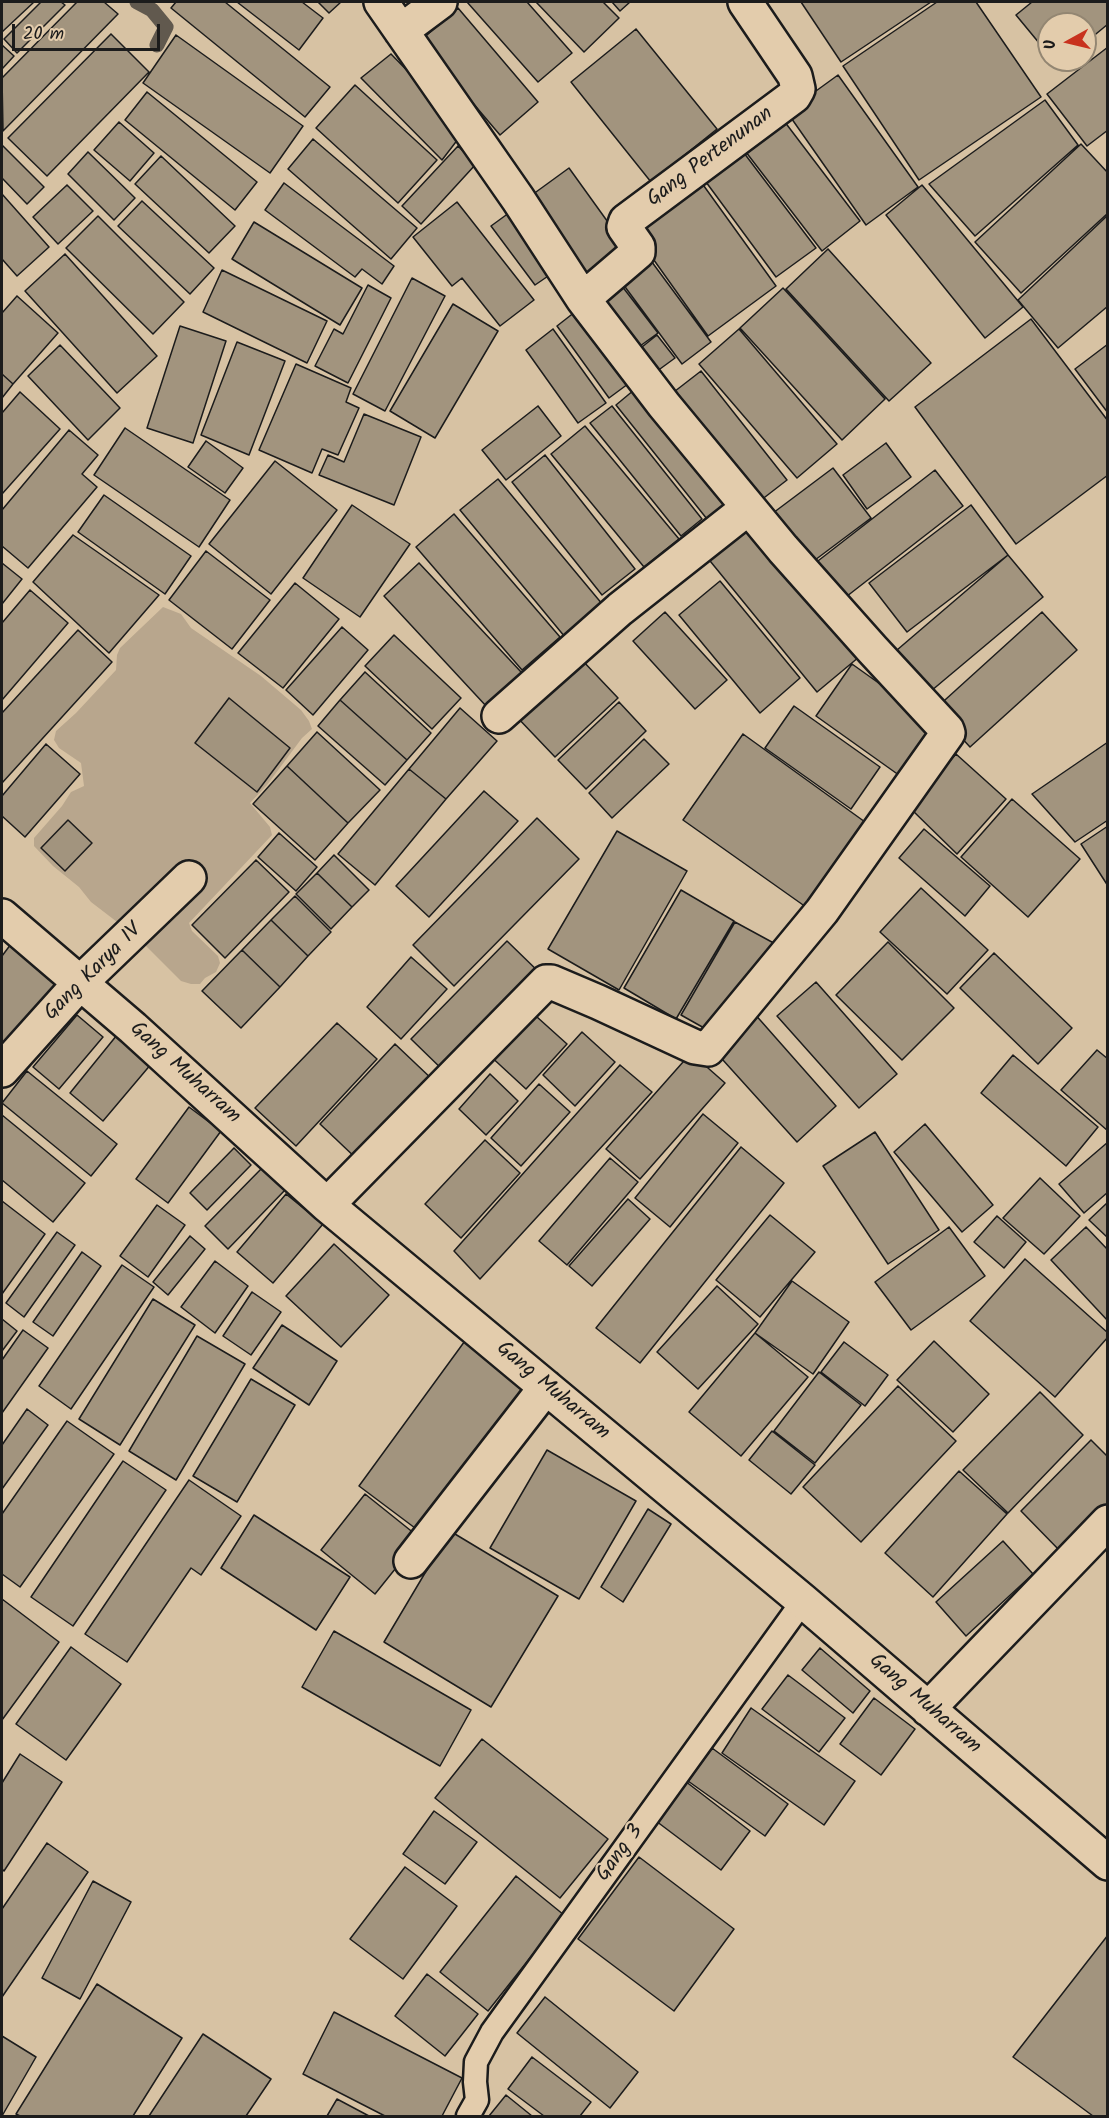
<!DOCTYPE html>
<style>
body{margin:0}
#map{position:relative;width:1109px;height:2118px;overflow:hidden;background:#d7c2a3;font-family:Kalam,sans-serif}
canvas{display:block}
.frame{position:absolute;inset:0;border:3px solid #1c1c1c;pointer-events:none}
.north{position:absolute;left:1037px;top:12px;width:60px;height:60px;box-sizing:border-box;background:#e3ccac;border:2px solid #938672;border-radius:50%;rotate:262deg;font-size:16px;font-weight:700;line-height:24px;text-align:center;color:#1c1c1c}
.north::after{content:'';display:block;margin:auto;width:21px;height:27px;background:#c8321e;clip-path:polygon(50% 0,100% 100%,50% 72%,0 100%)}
.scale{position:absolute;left:12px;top:24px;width:148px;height:27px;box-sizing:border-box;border:3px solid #1c1c1c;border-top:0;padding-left:8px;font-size:18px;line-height:21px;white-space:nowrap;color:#1c1c1c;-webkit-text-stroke:4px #e3ccac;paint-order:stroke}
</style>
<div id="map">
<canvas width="1109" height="2118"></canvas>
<div class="frame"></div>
<div class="north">U</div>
<div class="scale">20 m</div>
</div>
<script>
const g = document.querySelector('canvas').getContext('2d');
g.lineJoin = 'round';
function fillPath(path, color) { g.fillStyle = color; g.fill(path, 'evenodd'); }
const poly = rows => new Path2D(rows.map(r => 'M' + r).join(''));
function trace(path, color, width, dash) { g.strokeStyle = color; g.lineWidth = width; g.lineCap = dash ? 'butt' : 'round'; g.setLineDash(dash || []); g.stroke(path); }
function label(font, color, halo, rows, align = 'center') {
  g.font = font + ' Kalam,sans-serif'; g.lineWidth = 4.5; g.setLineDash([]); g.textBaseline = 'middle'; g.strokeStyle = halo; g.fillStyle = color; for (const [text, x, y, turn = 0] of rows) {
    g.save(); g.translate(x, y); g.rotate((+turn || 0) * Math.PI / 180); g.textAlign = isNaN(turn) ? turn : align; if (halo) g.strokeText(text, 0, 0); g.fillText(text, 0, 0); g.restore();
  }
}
const green = poly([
 [163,607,181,614,191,628,261,676,301,710,309,721,312,729,302,738,267,785,250,803,270,827,272,835,189,923,192,931,218,956,220,963,216,972,205,978,200,984,191,984,181,981,138,938,91,902,79,887,53,866,34,846,34,838,62,806,71,792,84,786,81,763,59,748,54,740,56,731,76,713,116,670,117,655,120,648]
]);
const stream = poly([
 [137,2,152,10,166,27,157,45]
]);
const building = poly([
 [2,2,34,2,2,32,2,2],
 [41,2,61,2,65,5,17,53,4,39,41,2],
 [77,2,104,2,118,14,3,131,2,78,77,2],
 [176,2,225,2,330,87,305,117,171,8,176,2],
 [237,2,302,2,323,18,299,50,237,2],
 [318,2,341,2,329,13,318,2],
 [467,2,527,2,572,53,538,82,467,2],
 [536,2,603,2,619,18,584,52,536,2],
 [612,2,630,2,620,11,612,2],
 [801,2,931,2,841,62,801,2],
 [937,2,976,2,1041,97,919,180,843,66,937,2],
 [1032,2,1108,2,1108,24,1085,43,1085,24,1049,24,1049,55,1016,15,1032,2],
 [458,8,538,102,500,135,420,41,458,8],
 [636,29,717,129,651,182,571,82,636,29],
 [111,34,149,72,47,176,8,138,111,34],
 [176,35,303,126,270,173,143,83,176,35],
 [2,45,14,56,2,69,2,45],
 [1108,47,1108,130,1087,146,1047,94,1108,47],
 [391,54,465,130,442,160,361,78,391,54],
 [838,75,918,187,866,225,787,112,838,75],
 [355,85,437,160,398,203,316,128,355,85],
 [147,92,257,182,235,210,125,120,147,92],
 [1045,100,1078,145,975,236,929,184,1045,100],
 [778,113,860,221,822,251,739,143,778,113],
 [119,122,154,153,130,181,94,150,119,122],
 [313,139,417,228,391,259,288,169,313,139],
 [1081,144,1108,173,1108,213,1021,293,975,242,1081,144],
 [2,145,44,187,27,204,2,178,2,145],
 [458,146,476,164,421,224,402,206,458,146],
 [88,152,135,198,114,220,68,174,88,152],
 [744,153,816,248,776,277,706,182,744,153],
 [161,156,235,226,209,253,135,184,161,156],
 [569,168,628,250,584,281,525,200,569,168],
 [696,175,776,286,708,336,629,225,696,175],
 [284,183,394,266,382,284,362,269,355,277,265,210,284,183],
 [67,185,93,211,58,244,33,217,67,185],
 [922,185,1023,307,985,338,886,215,922,185],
 [2,194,49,247,17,276,2,259,2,194],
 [142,201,214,268,190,294,118,226,142,201],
 [457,202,534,300,500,326,462,278,452,286,413,237,457,202],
 [513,210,557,270,535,285,491,226,513,210],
 [1108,215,1108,306,1058,348,1018,300,1108,215],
 [98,216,184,302,153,334,66,248,98,216],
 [254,222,362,288,340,325,232,259,254,222],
 [828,249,931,363,889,401,786,289,828,249],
 [65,254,157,356,117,393,25,291,65,254],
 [646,254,711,342,682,364,617,276,646,254],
 [222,270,327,321,307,363,203,312,222,270],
 [615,277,658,333,629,354,587,299,615,277],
 [412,278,445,296,385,411,353,394,412,278],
 [368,285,391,298,348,383,315,366,334,329,343,334,368,285],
 [783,288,885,399,842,440,740,328,783,288],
 [17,296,58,333,13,384,2,374,2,313,17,296],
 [453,304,498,331,435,438,390,411,453,304],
 [580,308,632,381,609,398,557,326,580,308],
 [1031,319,1108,421,1108,475,1016,544,915,407,1031,319],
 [180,326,226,341,193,443,147,428,180,326],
 [553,329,606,403,578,423,526,350,553,329],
 [739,329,837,444,797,478,699,364,739,329],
 [657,335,675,358,649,377,632,355,657,335],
 [237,342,285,361,249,455,201,435,237,342],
 [1108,344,1108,413,1075,369,1108,344],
 [60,345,120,408,88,440,28,376,60,345],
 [296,364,351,388,346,402,359,408,338,455,322,449,312,473,259,450,296,364],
 [701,371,787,480,756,504,670,395,701,371],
 [2,374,13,384,2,398,2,374],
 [640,385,730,500,707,519,616,405,640,385],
 [20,392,60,429,2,494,2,413,20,392],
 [538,406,561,436,506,480,482,450,538,406],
 [612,406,702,519,681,536,590,423,612,406],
 [364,414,421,437,394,505,319,475,328,455,344,462,364,414],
 [585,426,679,539,644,567,551,454,585,426],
 [125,428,230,500,199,547,94,475,125,428],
 [69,430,98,455,82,474,97,487,28,568,2,546,2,510,69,430],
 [206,441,243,468,225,493,188,467,206,441],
 [886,443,911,477,867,509,843,475,886,443],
 [545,455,635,569,602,595,512,482,545,455],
 [275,461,337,510,271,594,209,544,275,461],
 [833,468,871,518,807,566,769,516,833,468],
 [935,470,963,506,842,600,814,564,935,470],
 [498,479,603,605,565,637,460,510,498,479],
 [104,495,191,556,165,594,78,532,104,495],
 [352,505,410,544,360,617,303,578,352,505],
 [971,505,1008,555,907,632,869,583,971,505],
 [454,514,560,637,522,670,416,547,454,514],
 [754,516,865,652,817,692,706,556,754,516],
 [73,535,159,595,109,653,33,582,73,535],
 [206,551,270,600,232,649,169,600,206,551],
 [1008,555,1043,597,931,691,897,650,1008,555],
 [2,563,22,579,2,604,2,563],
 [419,563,522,673,487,707,384,596,419,563],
 [720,581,800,678,760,713,679,615,720,581],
 [295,583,339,619,283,688,238,653,295,583],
 [30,590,68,623,2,700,2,623,30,590],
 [665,612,727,680,695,709,633,641,665,612],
 [1042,612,1077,650,970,747,935,709,1042,612],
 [342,627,368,650,313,715,286,690,342,627],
 [78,630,112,662,2,783,2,713,78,630],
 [394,635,461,698,432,729,365,666,394,635],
 [581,659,618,698,555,757,515,715,581,659],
 [852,664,939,726,903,778,816,716,852,664],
 [365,672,431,733,407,760,340,700,365,672],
 [229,698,290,748,257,792,195,743,229,698],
 [340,700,407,760,385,785,318,726,340,700],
 [619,702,646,731,586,789,558,760,619,702],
 [794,706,880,767,851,809,765,748,794,706],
 [460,708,497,741,446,799,409,769,460,708],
 [317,732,380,790,348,823,287,766,317,732],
 [743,734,872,827,813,912,683,820,743,734],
 [644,739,669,764,612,818,589,793,644,739],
 [1108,742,1108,820,1075,842,1032,794,1108,742],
 [46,744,80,774,25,837,2,816,2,796,46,744],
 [956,754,1006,799,957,854,909,807,956,754],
 [287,766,348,823,315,860,253,804,287,766],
 [409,769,446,799,375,885,338,854,409,769],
 [484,791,518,821,429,917,396,886,484,791],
 [1012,799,1080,859,1028,917,961,857,1012,799],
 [537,818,579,859,454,986,413,945,537,818],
 [68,820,92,843,65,871,41,848,68,820],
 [1108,826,1108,886,1081,844,1108,826],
 [924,829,990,886,965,916,899,858,924,829],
 [617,831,687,871,619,990,548,949,617,831],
 [279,833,317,867,296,891,258,857,279,833],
 [334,855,369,890,352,907,317,873,334,855],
 [256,860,289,892,225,958,192,925,256,860],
 [317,873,352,907,331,929,296,894,317,873],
 [921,888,988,950,947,994,880,932,921,888],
 [681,890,734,921,676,1019,624,988,681,890],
 [295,896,331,932,308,956,271,920,295,896],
 [271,920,308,956,280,987,242,950,271,920],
 [735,922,781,947,713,1033,681,1015,735,922],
 [507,941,544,977,448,1075,411,1039,507,941],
 [888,942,954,1008,902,1060,836,995,888,942],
 [11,944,61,988,2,1059,2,956,11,944],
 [242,950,280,987,241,1028,202,991,242,950],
 [994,953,1072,1028,1038,1064,960,988,994,953],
 [411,957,447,989,401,1039,367,1007,411,957],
 [816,982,897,1074,859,1108,777,1016,816,982],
 [527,1008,567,1044,526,1089,487,1053,527,1008],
 [753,1012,836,1106,797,1142,713,1049,753,1012],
 [77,1015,103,1037,59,1089,33,1067,77,1015],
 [337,1023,377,1059,296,1146,255,1108,337,1023],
 [582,1032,615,1062,575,1106,543,1075,582,1032],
 [117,1035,152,1063,103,1121,70,1093,117,1035],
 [395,1044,434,1081,359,1161,320,1124,395,1044],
 [1097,1050,1108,1059,1108,1131,1061,1090,1097,1050],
 [691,1053,725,1083,640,1179,606,1149,691,1053],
 [1013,1055,1098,1127,1066,1166,981,1093,1013,1055],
 [620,1065,652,1092,480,1279,454,1251,620,1065],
 [27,1071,117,1144,91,1176,2,1103,27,1071],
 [490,1074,518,1101,486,1135,459,1109,490,1074],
 [539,1084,570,1112,521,1166,491,1138,539,1084],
 [189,1107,221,1131,168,1203,136,1179,189,1107],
 [703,1114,738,1143,670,1227,635,1198,703,1114],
 [2,1115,85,1183,53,1222,2,1180,2,1115],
 [925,1124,993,1205,962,1232,894,1152,925,1124],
 [875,1132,939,1230,888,1264,823,1166,875,1132],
 [485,1140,520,1173,461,1238,425,1204,485,1140],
 [1108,1142,1108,1192,1084,1213,1059,1184,1108,1142],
 [741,1147,784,1183,640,1363,596,1328,741,1147],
 [234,1148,251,1165,207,1210,190,1193,234,1148],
 [610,1158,638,1182,567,1265,539,1241,610,1158],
 [263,1167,286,1189,228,1249,205,1226,263,1167],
 [1040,1178,1080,1216,1044,1254,1003,1218,1040,1178],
 [286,1194,323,1224,273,1283,237,1252,286,1194],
 [628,1199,650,1219,592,1286,569,1266,628,1199],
 [2,1201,45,1234,2,1294,2,1201],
 [1108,1202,1108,1238,1089,1220,1108,1202],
 [157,1205,185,1225,148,1277,120,1256,157,1205],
 [770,1215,815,1252,760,1317,716,1280,770,1215],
 [997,1216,1026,1242,1004,1268,974,1242,997,1216],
 [949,1227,985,1276,911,1330,875,1282,949,1227],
 [1086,1227,1108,1250,1108,1321,1051,1260,1086,1227],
 [57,1232,75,1245,24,1317,6,1303,57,1232],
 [190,1236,205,1249,168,1295,153,1282,190,1236],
 [334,1244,389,1295,341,1347,286,1296,334,1244],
 [82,1252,101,1266,53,1336,33,1322,82,1252],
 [1025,1259,1108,1333,1108,1337,1055,1397,970,1321,1025,1259],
 [215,1261,248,1286,215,1333,181,1307,215,1261],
 [122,1265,154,1287,71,1409,39,1386,122,1265],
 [792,1281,849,1322,813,1374,755,1333,792,1281],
 [717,1286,758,1324,698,1389,657,1352,717,1286],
 [252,1292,281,1312,251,1355,223,1336,252,1292],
 [153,1299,195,1325,120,1445,79,1419,153,1299],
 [2,1319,17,1331,2,1351,2,1319],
 [282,1325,337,1361,309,1405,253,1368,282,1325],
 [23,1330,48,1348,2,1413,2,1360,23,1330],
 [755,1333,808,1377,741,1456,689,1412,755,1333],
 [470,1334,531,1379,419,1531,359,1486,470,1334],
 [197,1336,245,1364,176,1480,129,1451,197,1336],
 [934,1341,989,1394,953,1432,897,1380,934,1341],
 [844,1342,888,1375,865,1406,821,1372,844,1342],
 [819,1372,861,1405,815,1463,774,1431,819,1372],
 [251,1379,295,1405,237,1502,193,1476,251,1379],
 [898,1386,956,1441,861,1542,803,1487,898,1386],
 [1040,1392,1083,1435,1008,1513,963,1470,1040,1392],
 [27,1409,48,1425,2,1489,2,1445,27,1409],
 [67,1421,114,1454,20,1587,2,1574,2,1514,67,1421],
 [772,1431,815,1465,791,1494,749,1460,772,1431],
 [1091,1440,1108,1457,1108,1507,1061,1552,1021,1511,1091,1440],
 [547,1450,636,1501,579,1599,490,1548,547,1450],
 [123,1461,166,1490,73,1626,31,1597,123,1461],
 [959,1471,1007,1514,933,1597,885,1553,959,1471],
 [189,1480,241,1516,201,1575,191,1568,127,1662,85,1634,189,1480],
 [365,1494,420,1538,375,1594,321,1550,365,1494],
 [648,1509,671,1524,623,1602,601,1587,648,1509],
 [254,1515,350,1577,316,1630,221,1568,254,1515],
 [450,1531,558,1596,491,1707,384,1642,450,1531],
 [1003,1541,1033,1574,966,1636,936,1602,1003,1541],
 [2,1599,59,1642,2,1720,2,1599],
 [334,1631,471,1710,440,1766,302,1687,334,1631],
 [71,1647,121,1684,66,1760,16,1724,71,1647],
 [820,1648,870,1691,853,1713,802,1670,820,1648],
 [788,1675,845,1718,819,1752,762,1709,788,1675],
 [874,1698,915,1729,881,1775,840,1744,874,1698],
 [751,1708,855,1781,824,1825,722,1753,751,1708],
 [482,1739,608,1839,560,1898,435,1798,482,1739],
 [712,1748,788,1804,765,1836,688,1781,712,1748],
 [20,1754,62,1782,4,1871,2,1869,2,1783,20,1754],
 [685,1781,750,1831,721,1870,656,1821,685,1781],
 [434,1811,477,1842,445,1884,403,1854,434,1811],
 [47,1843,88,1872,2,1997,2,1909,47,1843],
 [639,1857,734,1929,674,2011,578,1939,639,1857],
 [405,1867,457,1906,403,1979,350,1939,405,1867],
 [516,1876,564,1915,488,2011,440,1972,516,1876],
 [93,1881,131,1902,80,1999,42,1978,93,1881],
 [1108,1935,1108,2116,1093,2116,1013,2057,1108,1935],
 [427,1974,478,2014,445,2056,395,2016,427,1974],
 [97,1984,182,2038,133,2116,20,2116,16,2114,97,1984],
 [545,1997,638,2072,610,2108,517,2033,545,1997],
 [334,2012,462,2078,442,2116,385,2116,303,2074,334,2012],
 [203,2034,271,2079,246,2116,149,2116,203,2034],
 [2,2036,36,2057,2,2116,2,2036],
 [532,2057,591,2102,580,2116,544,2116,508,2089,532,2057],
 [506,2095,532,2116,489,2116,506,2095],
 [337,2099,369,2116,327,2116,337,2099]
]);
const service = poly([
 [468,2116,477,2100,475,2082,476,2062,492,2032,803,1601]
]);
const minor = poly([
 [401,31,440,2],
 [583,299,638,252,638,247,624,227,626,221,794,96,798,89,795,76,745,2],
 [499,716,620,609,748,508],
 [2,916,133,1028,327,1205,803,1601,1108,1863],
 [2,1070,81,982,189,878],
 [327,1205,546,982,551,982,598,1002,695,1047,708,1049,822,911,948,733,947,730,872,649,783,549,664,405,583,299,518,199,381,2],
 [411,1561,546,1387],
 [928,1709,1108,1522]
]);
const streetNames = [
 ["Gang Pertenunan",711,158,-37],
 ["Gang Karya IV",94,973,-45],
 ["Gang Muharram",184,1074,42],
 ["Gang Muharram",552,1392,40],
 ["Gang Muharram",924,1705,41],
 ["Gang 3",621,1854,-54]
];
fillPath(green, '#b8a68d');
trace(stream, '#61594e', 15);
fillPath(building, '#a2947e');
trace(building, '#1c1c1c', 1.5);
trace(service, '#1c1c1c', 27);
trace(minor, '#1c1c1c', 38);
trace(service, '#e3ccac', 22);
trace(minor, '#e3ccac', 33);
label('21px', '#1c1c1c', '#e3ccac', streetNames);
</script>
